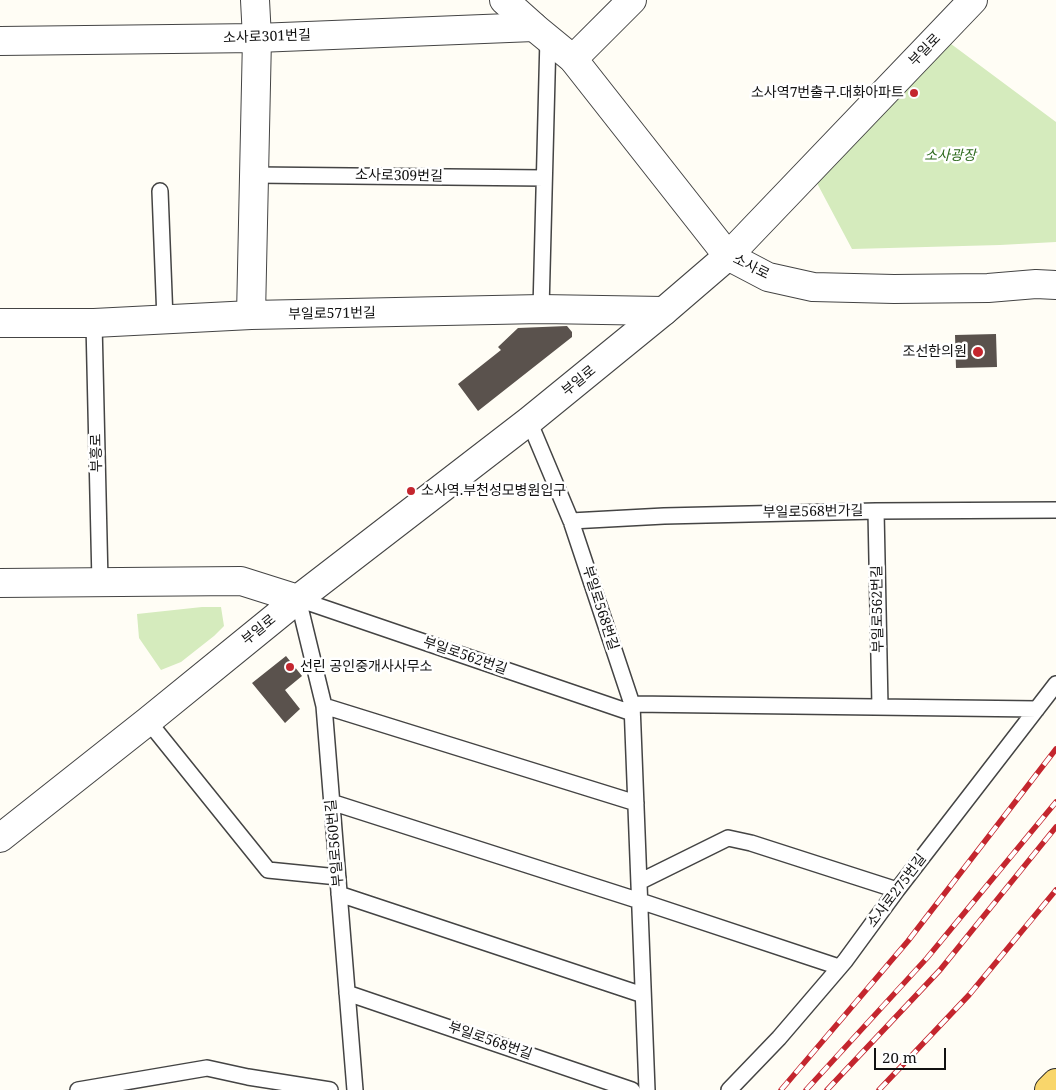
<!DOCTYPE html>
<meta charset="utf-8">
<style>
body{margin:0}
#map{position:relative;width:1056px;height:1090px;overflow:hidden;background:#fffdf5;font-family:"Noto Serif",serif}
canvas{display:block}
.scale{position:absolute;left:874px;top:1048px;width:72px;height:22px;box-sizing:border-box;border:2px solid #111;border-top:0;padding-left:6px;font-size:15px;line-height:18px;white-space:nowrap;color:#111;-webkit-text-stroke:4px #fff;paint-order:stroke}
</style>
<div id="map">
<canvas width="1056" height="1090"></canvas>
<div class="scale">20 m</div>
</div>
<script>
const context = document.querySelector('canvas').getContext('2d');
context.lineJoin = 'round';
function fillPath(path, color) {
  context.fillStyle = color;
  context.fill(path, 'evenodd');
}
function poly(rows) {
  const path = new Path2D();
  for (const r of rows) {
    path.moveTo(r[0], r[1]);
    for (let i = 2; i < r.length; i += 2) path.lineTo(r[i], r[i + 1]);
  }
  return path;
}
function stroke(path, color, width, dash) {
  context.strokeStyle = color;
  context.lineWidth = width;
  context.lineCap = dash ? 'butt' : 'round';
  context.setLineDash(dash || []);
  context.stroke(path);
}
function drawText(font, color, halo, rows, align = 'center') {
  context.font = font + ' "Noto Serif","Noto Sans KR",serif';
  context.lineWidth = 5;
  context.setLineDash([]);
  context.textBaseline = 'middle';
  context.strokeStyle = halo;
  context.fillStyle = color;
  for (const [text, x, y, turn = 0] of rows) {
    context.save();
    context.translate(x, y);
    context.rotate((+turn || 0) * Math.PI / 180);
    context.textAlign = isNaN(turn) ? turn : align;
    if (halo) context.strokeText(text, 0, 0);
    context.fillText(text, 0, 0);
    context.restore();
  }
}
fillPath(poly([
 [939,35,1056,122,1056,242,1000,245,852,249,810,170],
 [202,607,221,607,224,626,214,636,181,662,161,670,139,638,137,614]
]), '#d5ebbd');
fillPath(poly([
 [567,326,572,332,572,337,478,411,458,384,501,350,498,347,518,328],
 [996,334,997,367,956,368,955,335],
 [286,656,302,676,285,690,300,709,285,723,252,683]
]), '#5a524d');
const service = poly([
 [254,175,544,178],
 [160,191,165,320],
 [541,309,548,38],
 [94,323,100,582],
 [529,421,571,521,632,704,647,1090],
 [876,511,880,707],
 [571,521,664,516,876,511,1056,510],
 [298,599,324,706,355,1090],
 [298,599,632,713],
 [632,704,1037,709],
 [324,706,636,803],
 [148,721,268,870,338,877],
 [331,802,640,901,839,967],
 [639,882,728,838,751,843,897,890],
 [339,894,643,995],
 [347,993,632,1090],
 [78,1090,207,1068,248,1077,330,1090],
 [729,1090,779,1038,845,961,897,890,1056,684]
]);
const minor = poly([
 [0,41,257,38,534,27],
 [573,59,632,0],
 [251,315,257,38,255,0],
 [0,323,94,323,251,315,541,309,664,311]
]);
const tertiary = poly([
 [504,0,534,27,573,59,728,256,768,277,813,287,894,289,988,288,1036,284,1056,285],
 [0,583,241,581,298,599],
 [0,838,148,721,298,599,529,421,664,311,728,256,973,0]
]);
const primary = poly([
 [1049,1090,1056,1083]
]);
stroke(service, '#444', 18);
stroke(minor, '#444', 30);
stroke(tertiary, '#444', 30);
stroke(primary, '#222', 30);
stroke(service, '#fff', 15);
stroke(minor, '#fff', 28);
stroke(tertiary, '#fff', 28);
stroke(primary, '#f9d66b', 28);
const rail = poly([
 [781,1090,908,941,1056,749],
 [806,1090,927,958,1056,802],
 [827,1090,940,970,1056,827],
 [879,1090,969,995,1056,890]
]);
stroke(rail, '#c4262e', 5.5);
stroke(rail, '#fff', 4, [11]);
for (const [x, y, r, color] of [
 [914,93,5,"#c4262e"],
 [978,352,6,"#c4262e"],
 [411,491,5,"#c4262e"],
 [290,667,5,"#c4262e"]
]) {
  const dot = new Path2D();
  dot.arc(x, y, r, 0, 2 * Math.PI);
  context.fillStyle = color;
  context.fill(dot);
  stroke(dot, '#fff', 2);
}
drawText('14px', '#111', '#fff', [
 ["소사로301번길",267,37,-2],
 ["부일로",925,50,-46],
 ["소사로309번길",399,176,1],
 ["소사로",751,267,26],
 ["부일로571번길",332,314,-1],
 ["부일로",579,381,-39],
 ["부흥로",97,453,-91],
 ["부일로568번가길",813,512,-1],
 ["부일로568번길",600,608,72],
 ["부일로562번길",878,609,-91],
 ["부일로",259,630,-39],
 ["부일로562번길",465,656,19],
 ["부일로560번길",335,843,-95],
 ["소사로275번길",897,891,-53],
 ["부일로568번길",490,1041,19]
]);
drawText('14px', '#111', '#fff', [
 ["소사역7번출구.대화아파트",904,93],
 ["조선한의원",967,352],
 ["소사역.부천성모병원입구",421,491,"left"],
 ["선린 공인중개사사무소",300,667,"left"]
], 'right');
drawText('italic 14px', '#2f6b1f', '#fff', [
 ["소사광장",950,156]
]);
</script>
